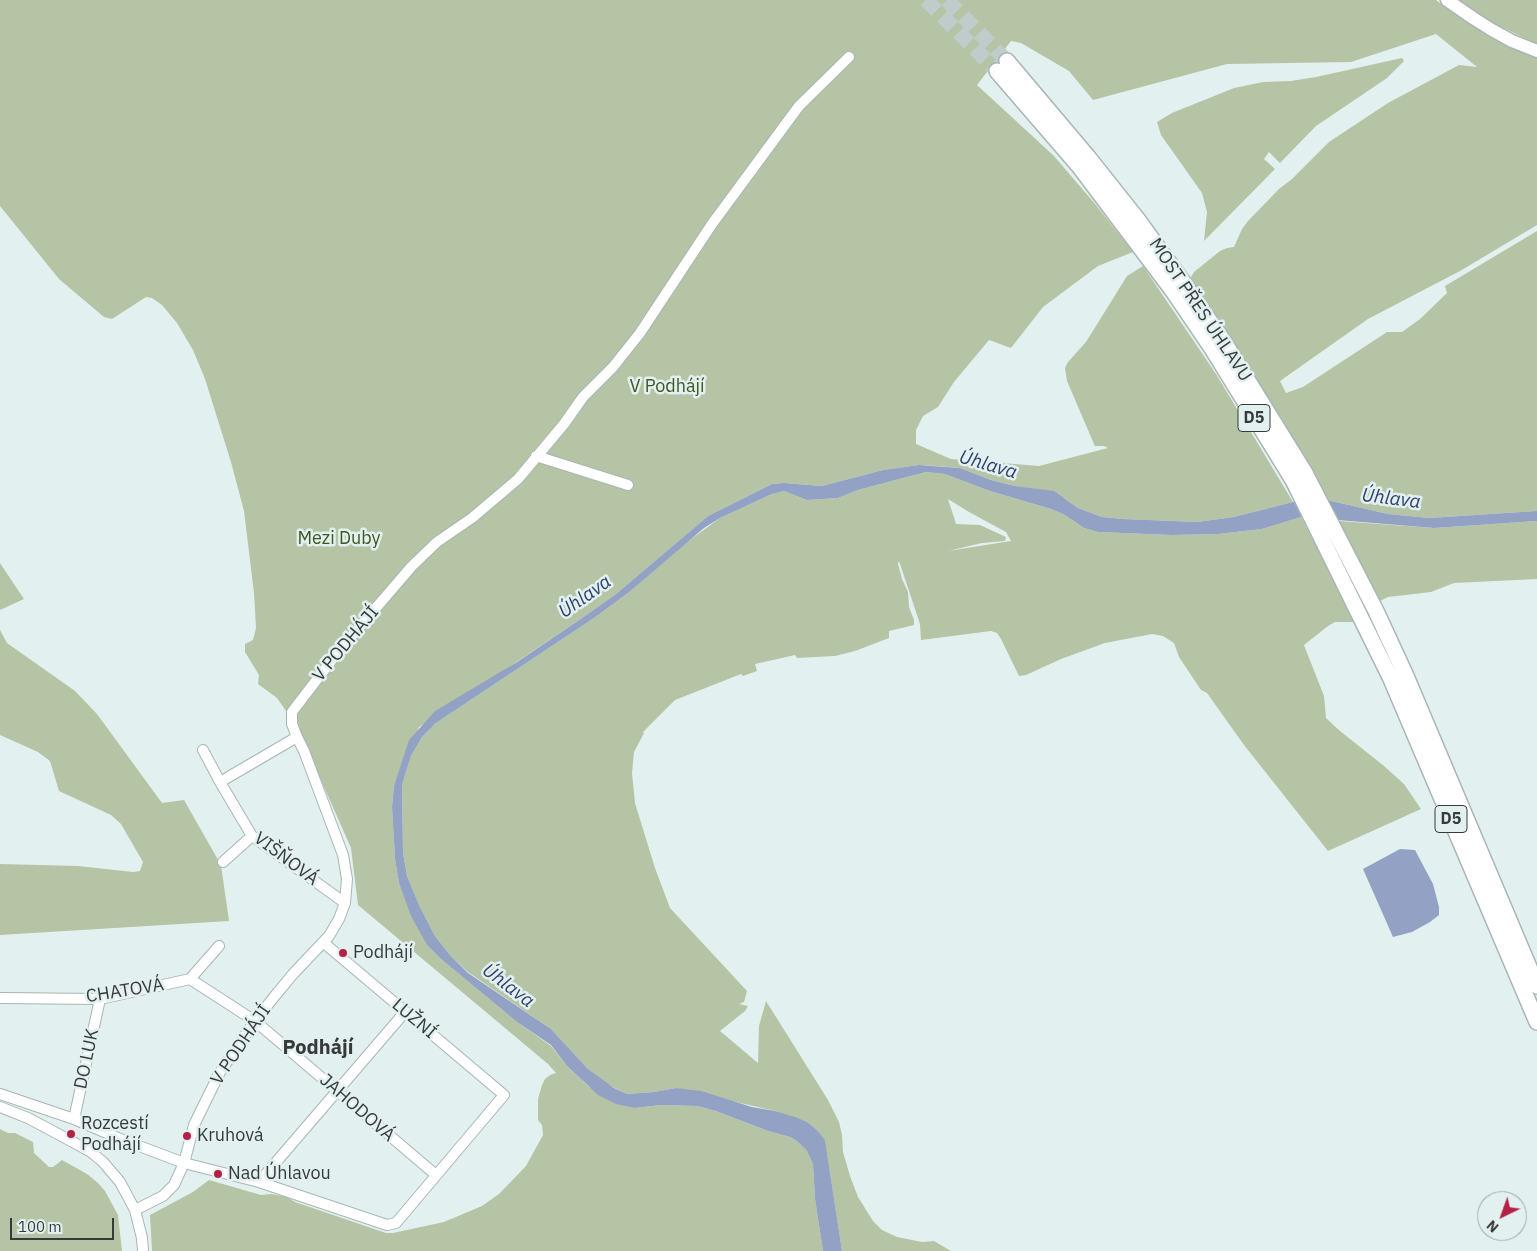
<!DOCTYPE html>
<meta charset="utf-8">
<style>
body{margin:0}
#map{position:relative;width:1537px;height:1251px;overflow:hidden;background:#e3f0f0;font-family:"IBM Plex Sans",sans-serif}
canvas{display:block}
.north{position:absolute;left:1477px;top:1191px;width:50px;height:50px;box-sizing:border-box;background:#e3f0f0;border:1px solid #9ea7a7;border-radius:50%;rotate:222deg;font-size:14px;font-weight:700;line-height:20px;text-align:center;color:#363a3a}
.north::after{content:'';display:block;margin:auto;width:18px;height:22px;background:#b32149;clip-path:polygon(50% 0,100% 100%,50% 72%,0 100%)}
.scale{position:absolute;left:10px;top:1218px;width:104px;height:22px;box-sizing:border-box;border:2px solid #363a3a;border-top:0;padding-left:6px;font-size:15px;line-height:18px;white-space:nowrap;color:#363a3a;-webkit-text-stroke:4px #e3f0f0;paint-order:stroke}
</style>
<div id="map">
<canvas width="1537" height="1251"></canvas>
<div class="north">N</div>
<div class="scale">100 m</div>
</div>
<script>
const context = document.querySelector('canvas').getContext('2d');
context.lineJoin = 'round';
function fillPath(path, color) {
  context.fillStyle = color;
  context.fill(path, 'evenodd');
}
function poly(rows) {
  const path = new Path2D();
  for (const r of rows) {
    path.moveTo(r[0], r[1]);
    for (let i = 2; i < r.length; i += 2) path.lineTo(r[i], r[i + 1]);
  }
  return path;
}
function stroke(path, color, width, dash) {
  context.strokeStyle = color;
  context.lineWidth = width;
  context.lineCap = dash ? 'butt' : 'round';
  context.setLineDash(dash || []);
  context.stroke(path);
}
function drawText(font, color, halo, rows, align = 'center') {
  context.font = font + ' "IBM Plex Sans",sans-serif';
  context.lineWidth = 5;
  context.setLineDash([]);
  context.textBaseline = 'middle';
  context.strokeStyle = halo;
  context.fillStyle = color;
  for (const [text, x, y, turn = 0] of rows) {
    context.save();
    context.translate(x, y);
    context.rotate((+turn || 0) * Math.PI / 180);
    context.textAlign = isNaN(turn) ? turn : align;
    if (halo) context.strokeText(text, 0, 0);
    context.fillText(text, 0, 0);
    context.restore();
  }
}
fillPath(poly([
 [0,0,1436,0,1453,13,1489,36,1510,47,1537,58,1537,225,1460,271,1368,319,1280,381,1286,393,1303,387,1387,332,1402,332,1420,319,1447,293,1445,286,1537,231,1537,511,1429,518,1388,514,1327,500,1256,377,1190,279,1194,272,1220,251,1227,248,1234,247,1242,229,1248,221,1279,189,1292,179,1329,142,1388,103,1459,65,1477,67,1436,34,1351,62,1227,64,1093,100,1069,71,1021,43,1011,41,977,85,1054,156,1096,205,1133,252,1098,266,1043,307,1011,348,989,340,954,382,938,407,923,416,916,430,916,444,951,459,1039,466,1108,448,1104,446,1095,446,1094,444,1067,381,1065,368,1068,362,1086,342,1127,276,1143,266,1216,374,1293,502,1234,517,1197,522,1123,519,1102,517,1078,508,1064,498,1042,490,1015,486,991,480,960,468,937,466,919,465,883,470,822,486,784,483,772,484,708,516,616,594,585,616,419,727,394,786,392,807,395,859,399,883,427,945,441,959,517,1022,551,1046,567,1066,589,1087,635,1108,661,1105,697,1106,716,1111,768,1131,790,1137,797,1141,807,1151,813,1164,815,1199,823,1251,152,1251,150,1215,193,1192,209,1180,261,1195,271,1194,287,1197,295,1202,386,1233,393,1233,444,1222,482,1206,499,1194,526,1166,543,1135,542,1125,538,1120,538,1099,542,1085,545,1079,550,1075,556,1073,548,1064,358,905,351,848,298,728,277,698,258,684,259,675,245,652,245,644,253,640,256,628,254,593,244,511,231,462,205,379,193,350,177,323,162,305,152,298,146,297,112,319,104,317,59,279,0,206],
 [1458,0,1537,0,1537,44,1495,24],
 [1402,58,1404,61,1387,78,1316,126,1280,163,1269,152,1264,159,1275,169,1204,241,1207,212,1202,193,1161,135,1157,122,1172,113,1234,88,1263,82,1291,81,1316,77],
 [926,472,945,474,990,491,1051,509,1065,515,1084,528,1098,532,1172,535,1218,534,1262,529,1301,517,1355,622,1335,622,1328,626,1304,645,1324,696,1326,718,1340,731,1384,766,1404,784,1421,809,1328,851,1244,745,1207,693,1201,690,1179,657,1174,643,1163,636,1152,634,1131,638,1105,643,1061,659,1026,675,1019,676,1001,639,997,633,991,631,921,640,920,624,899,561,898,564,902,579,908,592,909,607,914,620,914,625,889,631,889,638,855,651,835,656,797,658,795,655,755,664,757,671,743,676,741,674,675,700,643,732,644,733,634,752,632,773,635,803,655,868,670,908,747,991,744,1002,739,1004,748,1006,745,1011,720,1031,758,1063,759,1026,766,1001,828,1100,839,1122,842,1135,843,1152,850,1176,858,1197,873,1221,882,1230,897,1237,922,1242,934,1241,951,1251,842,1251,825,1141,816,1129,807,1122,775,1111,676,1088,654,1092,627,1094,605,1083,588,1069,551,1029,468,972,450,955,435,936,419,905,407,876,403,853,402,785,411,756,422,737,436,723,594,618,628,593,679,548,720,518,772,494,784,491,807,500,838,498,858,490],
 [948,499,969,512,1006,532,1011,541,948,551,982,543,1005,541,1006,537,980,525,956,524],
 [1339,521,1434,528,1537,521,1537,579,1454,583,1431,592,1388,597,1380,601],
 [0,563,24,599,0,610],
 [0,630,7,643,75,691,97,714,162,803,184,800,221,865,229,921,0,935,0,864,78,866,133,872,140,871,143,862,121,824,111,815,59,791,50,761,38,752,0,735],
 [0,1129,8,1133,15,1133,33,1142,34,1153,49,1167,53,1167,62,1160,87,1174,98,1183,105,1191,118,1215,122,1251,0,1251]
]), '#b5c4a5');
fillPath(poly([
 [919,465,960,468,991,480,1015,486,1054,491,1078,508,1102,517,1123,519,1197,522,1234,517,1293,502,1327,500,1388,514,1429,518,1537,511,1537,521,1434,528,1301,517,1262,529,1218,534,1172,535,1098,532,1084,528,1065,515,1051,509,990,491,945,474,926,472,858,490,838,498,807,500,784,491,772,494,720,518,704,528,628,593,594,618,436,723,422,737,411,756,402,785,403,853,407,876,419,905,435,936,450,955,468,973,551,1029,588,1069,614,1088,627,1094,654,1092,676,1088,701,1091,752,1107,775,1111,795,1117,807,1122,816,1129,825,1140,842,1251,823,1251,815,1199,813,1164,807,1151,797,1141,790,1137,768,1131,716,1111,697,1106,661,1105,635,1108,616,1104,598,1095,567,1066,551,1045,517,1022,441,959,427,945,411,916,399,883,395,859,392,807,394,786,409,740,435,711,517,662,585,616,616,594,708,516,772,484,784,483,822,486,883,470],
 [1400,849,1415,850,1433,884,1439,907,1439,915,1430,922,1412,932,1393,937,1363,869]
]), '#93a1c4');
stroke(poly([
 [926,0,997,71],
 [947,0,1007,61]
]), '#c0cccc', 15, [15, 8]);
const minor = poly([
 [536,456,628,485],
 [203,750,220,782,252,836,345,903],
 [220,782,297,737],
 [223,862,252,836],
 [219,946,190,979,255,1021,436,1175],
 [0,998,100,999,190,979],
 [0,1094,74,1119,118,1138,184,1163,259,1182,387,1225,396,1223,504,1095,324,943],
 [0,1107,28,1118,73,1142,91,1152,103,1162,120,1182,135,1210,142,1238,143,1251],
 [74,1119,100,999],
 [259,1182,405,1012],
 [135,1210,163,1196,174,1185,184,1163,194,1125,220,1072,255,1021,274,997,293,974,329,936,339,919,345,903,347,879,343,855,304,751,297,737,292,724,292,712,338,652,412,566,437,542,472,518,518,479,564,424,583,397,613,367,640,333,712,224,799,106,849,57]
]);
const major = poly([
 [1447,0,1473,18,1492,30,1512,41,1537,51]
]);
const highway = poly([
 [1007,61,1088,157,1138,220,1183,282,1224,342,1305,473,1376,611,1406,676,1537,986],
 [997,71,1079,166,1173,291,1213,350,1293,480,1391,679,1537,1022]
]);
stroke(minor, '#a9b5b5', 12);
stroke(major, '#a9b5b5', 15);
stroke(highway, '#a9b5b5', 18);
stroke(minor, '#fff', 10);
stroke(major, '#fff', 12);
stroke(highway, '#fff', 15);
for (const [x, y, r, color] of [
 [343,953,5,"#b32149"],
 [71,1134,5,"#b32149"],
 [187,1136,5,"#b32149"],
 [218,1174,5,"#b32149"]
]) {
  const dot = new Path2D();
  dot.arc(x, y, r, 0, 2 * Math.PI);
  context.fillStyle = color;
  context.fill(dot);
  stroke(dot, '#e3f0f0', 2);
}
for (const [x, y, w] of [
 [1254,418,32],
 [1451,819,32]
]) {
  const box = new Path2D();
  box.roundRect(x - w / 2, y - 13.5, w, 27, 4);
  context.fillStyle = '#e3f0f0';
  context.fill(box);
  stroke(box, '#363a3a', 1);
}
drawText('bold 16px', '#363a3a', null, [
 ["D5",1254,418],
 ["D5",1451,819]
]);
drawText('18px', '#363a3a', '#e3f0f0', [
 ["MOST PŘES ÚHLAVU",1200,310,56],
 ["V PODHÁJÍ",346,644,-50],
 ["VIŠŇOVÁ",286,859,37],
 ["CHATOVÁ",125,991,-9],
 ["LUŽNÍ",414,1019,40],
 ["V PODHÁJÍ",241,1045,-56],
 ["DO LUK",87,1059,-78],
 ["JAHODOVÁ",357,1108,41]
]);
drawText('18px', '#3f561f', '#e3f0f0', [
 ["V Podhájí",667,387],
 ["Mezi Duby",339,539]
]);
drawText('18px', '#363a3a', '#e3f0f0', [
 ["Podhájí",353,953],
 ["Rozcestí",81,1124],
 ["Podhájí",81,1145],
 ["Kruhová",197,1136],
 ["Nad Úhlavou",228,1174]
], 'left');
drawText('italic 19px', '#2f4070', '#e3f0f0', [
 ["Úhlava",988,465,16],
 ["Úhlava",1391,499,7],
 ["Úhlava",585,597,-35],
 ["Úhlava",508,986,37]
]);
drawText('bold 20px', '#363a3a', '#e3f0f0', [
 ["Podhájí",318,1048]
]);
</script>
